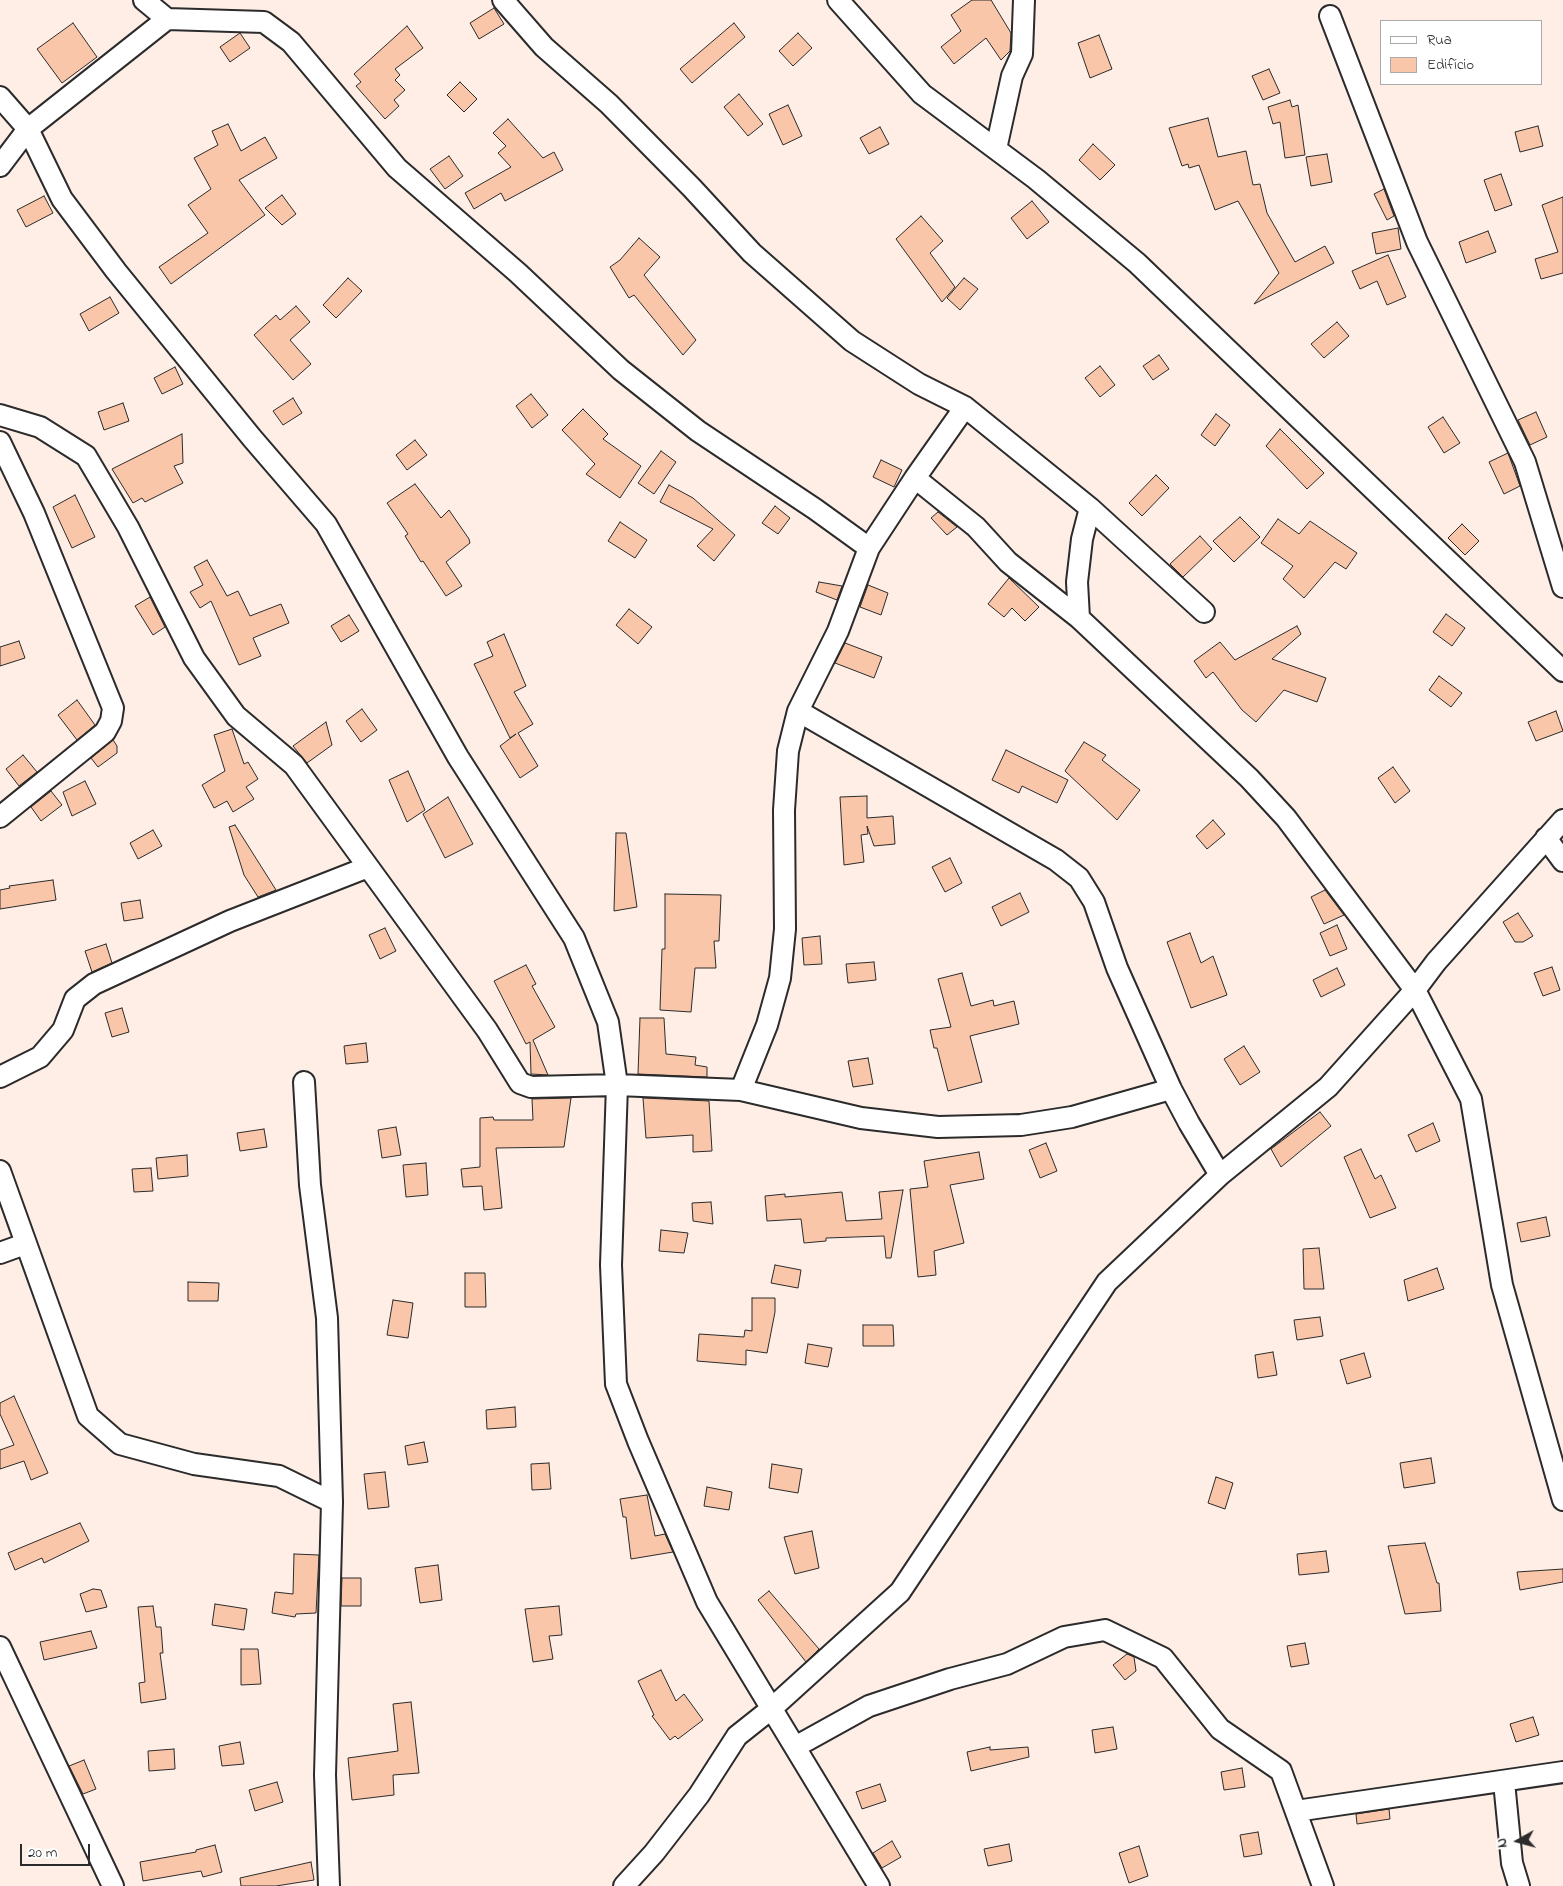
<!DOCTYPE html>
<meta charset="utf-8">
<style>
body{margin:0}
#map{position:relative;width:1563px;height:1886px;overflow:hidden;background:#feeee6;font-family:"Indie Flower",sans-serif}
canvas{display:block}
.legend{position:absolute;left:1380px;top:20px;width:162px;height:65px;box-sizing:border-box;background:#fff;border:1px solid #aaa;margin:0;padding:6px 9px;list-style:none;font-size:15px;color:#2b2b2b}
.legend li{display:flex;align-items:center;gap:10px;height:25px}
.legend b{width:25px;border:1px solid #aaa}
.north{position:absolute;left:1493px;top:1816px;width:50px;height:50px;-webkit-text-stroke:4px #fff;paint-order:stroke;rotate:263deg;font-size:14px;font-weight:700;line-height:20px;text-align:center;color:#2b2b2b}
.north::after{content:'';display:block;margin:auto;width:18px;height:22px;background:#2b2b2b;clip-path:polygon(50% 0,100% 100%,50% 72%,0 100%)}
.scale{position:absolute;left:20px;top:1844px;width:70px;height:22px;box-sizing:border-box;border:2px solid #2b2b2b;border-top:0;padding-left:6px;font-size:15px;line-height:18px;white-space:nowrap;color:#2b2b2b;-webkit-text-stroke:4px #fff;paint-order:stroke}
</style>
<div id="map">
<canvas width="1563" height="1886"></canvas>
<ul class="legend">
<li><b style="height:6px;background:#fff"></b>Rua</li>
<li><b style="height:14px;background:#fac6aa"></b>Edifício</li>
</ul>
<div class="north">N</div>
<div class="scale">20 m</div>
</div>
<script>
const context = document.querySelector('canvas').getContext('2d');
context.lineJoin = 'round';
function fillPath(path, color) {
  context.fillStyle = color;
  context.fill(path, 'evenodd');
}
function poly(rows) {
  const path = new Path2D();
  for (const r of rows) {
    path.moveTo(r[0], r[1]);
    for (let i = 2; i < r.length; i += 2) path.lineTo(r[i], r[i + 1]);
  }
  return path;
}
function stroke(path, color, width, dash) {
  context.strokeStyle = color;
  context.lineWidth = width;
  context.lineCap = dash ? 'butt' : 'round';
  context.setLineDash(dash || []);
  context.stroke(path);
}
const building = poly([
 [972,0,991,0,1011,33,1010,51,1001,60,986,38,954,64,941,47,961,31,951,15,972,0],
 [494,8,504,24,479,39,470,23,494,8],
 [73,23,97,57,62,83,37,49,73,23],
 [734,23,745,37,692,83,680,69,734,23],
 [407,26,423,48,395,69,400,75,395,80,405,90,394,100,399,106,385,119,356,86,361,82,354,74,407,26],
 [240,33,250,48,230,62,220,47,240,33],
 [798,33,812,48,793,66,779,51,798,33],
 [1099,35,1112,69,1090,78,1078,43,1099,35],
 [1269,69,1280,93,1263,100,1252,76,1269,69],
 [460,82,477,99,464,112,447,95,460,82],
 [739,94,763,124,748,136,724,107,739,94],
 [1290,100,1292,107,1298,105,1305,155,1285,158,1280,122,1273,124,1268,107,1290,100],
 [788,105,802,136,783,145,769,114,788,105],
 [1208,118,1218,157,1246,151,1253,185,1260,184,1267,213,1295,262,1325,246,1334,263,1254,304,1279,273,1238,201,1215,210,1199,165,1189,168,1188,164,1182,166,1169,128,1208,118],
 [508,119,543,158,554,152,563,170,505,201,501,193,474,209,465,193,511,167,498,153,506,146,493,133,508,119],
 [228,124,241,151,265,137,277,158,239,180,265,215,171,284,159,267,208,233,188,205,211,189,194,158,218,145,212,131,228,124],
 [1538,126,1543,146,1520,152,1515,132,1538,126],
 [880,127,889,144,869,154,860,138,880,127],
 [1093,144,1115,165,1100,180,1079,160,1093,144],
 [1327,154,1332,182,1311,186,1306,157,1327,154],
 [449,156,463,176,445,189,430,169,449,156],
 [1501,174,1512,205,1495,211,1484,180,1501,174],
 [1384,189,1394,216,1387,220,1374,194,1384,189],
 [282,195,296,214,282,225,265,208,282,195],
 [44,196,53,213,26,227,17,210,44,196],
 [1563,197,1563,273,1541,279,1535,259,1558,252,1542,205,1563,197],
 [1032,201,1049,222,1027,239,1011,218,1032,201],
 [921,216,943,241,930,253,955,287,942,302,896,239,921,216],
 [1398,228,1401,249,1376,254,1372,233,1398,228],
 [1488,231,1496,252,1466,263,1459,242,1488,231],
 [639,238,660,257,644,275,696,340,683,355,634,295,629,298,610,267,620,260,639,238],
 [1388,255,1406,297,1387,305,1377,281,1360,289,1352,271,1388,255],
 [348,278,362,291,336,318,323,305,348,278],
 [964,278,978,289,960,310,947,298,964,278],
 [110,297,119,313,89,331,80,314,110,297],
 [296,306,310,322,290,340,311,364,293,380,254,335,276,315,280,320,296,306],
 [1337,322,1349,336,1324,358,1311,344,1337,322],
 [1159,355,1169,369,1153,380,1143,366,1159,355],
 [1100,366,1115,385,1100,397,1085,378,1100,366],
 [175,367,183,384,162,394,154,378,175,367],
 [531,394,548,415,532,428,516,406,531,394],
 [293,398,302,413,283,425,273,411,293,398],
 [123,403,129,421,104,430,98,412,123,403],
 [583,409,608,434,603,439,641,466,620,498,586,474,595,464,562,430,583,409],
 [1536,412,1547,437,1530,445,1518,420,1536,412],
 [1216,414,1230,425,1215,446,1201,435,1216,414],
 [1443,417,1460,443,1444,453,1428,427,1443,417],
 [1280,429,1324,473,1307,489,1266,446,1280,429],
 [182,434,183,463,174,466,183,483,145,502,142,498,133,503,112,469,182,434],
 [415,440,427,455,407,470,396,455,415,440],
 [661,451,676,462,654,494,638,483,661,451],
 [1508,453,1520,486,1504,494,1489,462,1508,453],
 [881,460,902,470,894,487,873,477,881,460],
 [1156,475,1169,488,1142,516,1129,503,1156,475],
 [415,484,441,518,449,510,469,539,470,543,446,562,462,586,446,596,423,561,421,562,405,536,408,534,387,503,415,484],
 [669,485,693,498,735,535,714,561,697,546,713,529,660,502,669,485],
 [75,495,95,537,72,548,53,507,75,495],
 [775,506,790,518,778,534,762,523,775,506],
 [938,512,957,527,947,535,931,518,938,512],
 [1240,517,1260,537,1234,562,1213,541,1240,517],
 [1278,519,1299,534,1310,521,1357,553,1346,569,1335,562,1304,598,1283,579,1293,566,1261,543,1278,519],
 [620,522,647,540,635,558,608,541,620,522],
 [1462,524,1479,541,1465,555,1448,538,1462,524],
 [1200,536,1212,549,1183,577,1170,564,1200,536],
 [207,560,227,596,238,591,250,616,281,604,289,623,253,638,261,656,239,665,211,601,200,608,190,592,203,585,194,567,207,560],
 [1009,578,1039,607,1025,621,1012,608,1004,617,988,604,1009,578],
 [819,582,842,586,837,600,816,592,819,582],
 [868,585,888,593,881,615,860,607,868,585],
 [150,597,165,627,153,635,135,606,150,597],
 [629,609,652,627,638,644,616,625,629,609],
 [1446,614,1465,628,1452,646,1433,632,1446,614],
 [349,615,359,631,341,642,331,626,349,615],
 [1297,626,1301,634,1272,659,1326,678,1317,702,1284,690,1256,722,1242,710,1213,672,1206,678,1194,661,1220,642,1235,660,1297,626],
 [504,634,526,686,514,692,533,724,518,733,538,766,520,778,500,746,516,734,510,738,474,664,493,656,487,642,504,634],
 [19,641,25,658,0,666,0,647,19,641],
 [845,643,882,657,874,678,835,663,845,643],
 [1439,676,1462,693,1451,707,1429,690,1439,676],
 [77,700,95,725,77,740,58,715,77,700],
 [362,709,377,730,361,742,346,721,362,709],
 [1556,711,1563,731,1536,741,1528,722,1556,711],
 [326,722,332,745,307,763,293,746,326,722],
 [232,729,244,764,248,762,258,779,246,787,254,799,233,812,227,801,214,808,202,785,225,771,214,735,232,729],
 [113,740,117,746,117,753,98,767,91,758,113,740],
 [1084,742,1106,755,1102,760,1140,790,1117,820,1065,771,1084,742],
 [1006,750,1068,780,1057,803,1022,786,1019,793,992,780,1006,750],
 [23,755,37,772,19,786,6,769,23,755],
 [1393,767,1410,791,1395,803,1378,778,1393,767],
 [408,771,425,810,407,822,389,780,408,771],
 [85,781,96,804,72,816,63,792,85,781],
 [51,791,62,805,41,821,31,807,51,791],
 [867,796,867,818,893,816,895,844,874,846,867,826,868,834,861,835,864,862,844,865,840,797,867,796],
 [448,797,473,844,445,858,423,814,448,797],
 [1213,820,1225,834,1207,849,1196,836,1213,820],
 [235,825,276,890,258,897,244,875,229,827,235,825],
 [153,830,162,846,138,859,130,843,153,830],
 [616,833,626,833,637,907,614,911,616,833],
 [950,858,962,883,945,892,932,867,950,858],
 [53,880,56,900,0,909,0,890,10,888,9,886,53,880],
 [1325,890,1344,915,1324,924,1311,897,1325,890],
 [1020,893,1029,912,1001,926,992,907,1020,893],
 [665,894,721,895,719,941,714,941,716,968,695,968,691,1012,660,1010,662,949,665,949,665,894],
 [140,900,143,918,124,921,121,903,140,900],
 [1518,913,1533,936,1523,942,1515,942,1503,922,1518,913],
 [1337,925,1347,949,1330,956,1320,933,1337,925],
 [385,928,396,951,380,959,369,935,385,928],
 [1190,933,1201,963,1213,956,1227,995,1191,1008,1167,942,1190,933],
 [820,936,822,964,804,965,802,938,820,936],
 [106,944,112,963,92,972,85,951,106,944],
 [874,962,876,980,848,983,846,964,874,962],
 [526,965,536,984,532,986,555,1027,533,1040,548,1075,531,1074,530,1042,526,1044,494,981,526,965],
 [1552,967,1560,990,1543,996,1534,973,1552,967],
 [1337,968,1345,985,1321,997,1313,980,1337,968],
 [962,973,971,1006,993,1000,994,1006,1014,1001,1019,1024,970,1036,982,1082,948,1091,937,1048,934,1048,930,1030,951,1027,938,979,962,973],
 [122,1008,129,1032,112,1037,105,1013,122,1008],
 [640,1018,664,1018,666,1054,696,1057,695,1065,707,1067,707,1077,638,1074,640,1018],
 [366,1043,368,1062,346,1064,344,1046,366,1043],
 [1244,1046,1260,1072,1240,1085,1224,1059,1244,1046],
 [868,1058,873,1084,853,1087,848,1061,868,1058],
 [571,1098,564,1147,496,1148,502,1208,484,1210,482,1186,463,1187,461,1169,480,1167,480,1118,493,1117,494,1120,533,1120,532,1099,571,1098],
 [643,1098,709,1101,712,1151,693,1152,693,1135,646,1138,643,1098],
 [1320,1112,1331,1126,1281,1167,1271,1149,1320,1112],
 [1433,1123,1440,1141,1416,1152,1408,1135,1433,1123],
 [396,1127,401,1155,382,1158,378,1130,396,1127],
 [264,1129,267,1147,240,1151,237,1133,264,1129],
 [1046,1143,1057,1171,1040,1178,1029,1150,1046,1143],
 [1361,1149,1375,1179,1381,1175,1396,1208,1370,1218,1344,1157,1361,1149],
 [979,1152,984,1179,950,1185,964,1243,934,1251,936,1275,918,1277,910,1189,928,1187,924,1161,979,1152],
 [187,1155,188,1176,158,1179,156,1158,187,1155],
 [426,1163,428,1195,406,1197,403,1165,426,1163],
 [151,1168,153,1191,134,1192,132,1169,151,1168],
 [903,1190,891,1258,886,1258,884,1236,826,1238,826,1241,804,1243,801,1219,767,1221,765,1196,785,1194,785,1197,842,1192,846,1221,882,1219,879,1192,903,1190],
 [711,1202,713,1224,693,1221,692,1203,711,1202],
 [1546,1217,1550,1236,1521,1242,1517,1223,1546,1217],
 [661,1230,688,1233,684,1253,659,1251,661,1230],
 [1319,1248,1324,1289,1304,1289,1303,1249,1319,1248],
 [775,1265,801,1270,798,1288,771,1283,775,1265],
 [1437,1268,1444,1289,1408,1301,1404,1280,1437,1268],
 [465,1273,485,1273,486,1307,465,1307,465,1273],
 [188,1282,219,1283,218,1301,188,1301,188,1282],
 [752,1298,775,1298,775,1312,767,1353,746,1350,746,1365,697,1361,699,1334,744,1337,745,1330,752,1331,752,1298],
 [393,1300,413,1303,408,1338,387,1335,393,1300],
 [1320,1317,1323,1336,1297,1340,1294,1320,1320,1317],
 [863,1325,893,1325,894,1346,863,1346,863,1325],
 [808,1344,832,1348,828,1367,805,1363,808,1344],
 [1273,1352,1277,1375,1258,1378,1255,1355,1273,1352],
 [1364,1353,1371,1377,1347,1384,1340,1360,1364,1353],
 [14,1396,48,1473,31,1480,24,1461,0,1469,0,1450,14,1445,0,1414,0,1403,14,1396],
 [515,1407,516,1427,487,1429,486,1410,515,1407],
 [424,1442,428,1462,408,1465,405,1446,424,1442],
 [1431,1458,1435,1483,1404,1488,1400,1463,1431,1458],
 [549,1463,551,1489,532,1490,531,1464,549,1463],
 [772,1464,802,1469,798,1493,769,1488,772,1464],
 [385,1472,389,1507,368,1509,364,1474,385,1472],
 [1216,1477,1233,1483,1225,1509,1208,1503,1216,1477],
 [707,1487,732,1492,729,1510,704,1506,707,1487],
 [647,1495,655,1536,665,1534,673,1552,631,1559,626,1517,623,1517,620,1499,647,1495],
 [80,1523,89,1541,44,1563,42,1558,15,1570,8,1553,80,1523],
 [812,1531,819,1568,795,1574,784,1537,812,1531],
 [1425,1543,1437,1583,1439,1583,1441,1611,1405,1614,1388,1546,1425,1543],
 [1326,1551,1329,1572,1299,1575,1297,1554,1326,1551],
 [294,1554,319,1555,316,1613,296,1614,295,1617,272,1613,275,1592,293,1594,294,1554],
 [438,1565,442,1600,420,1603,415,1568,438,1565],
 [1563,1569,1563,1582,1520,1590,1517,1572,1563,1569],
 [342,1578,361,1578,361,1606,341,1606,342,1578],
 [93,1589,101,1590,107,1607,86,1612,80,1594,93,1589],
 [769,1591,819,1649,806,1662,758,1600,769,1591],
 [215,1604,247,1609,244,1630,212,1625,215,1604],
 [153,1606,156,1627,161,1627,163,1653,160,1653,166,1699,141,1703,139,1683,145,1682,138,1607,153,1606],
 [559,1606,562,1635,549,1636,553,1659,533,1662,525,1609,559,1606],
 [91,1631,97,1648,44,1660,40,1642,91,1631],
 [1305,1643,1309,1664,1291,1667,1287,1646,1305,1643],
 [241,1649,258,1649,261,1684,241,1685,241,1649],
 [1127,1654,1134,1657,1136,1671,1125,1680,1113,1665,1127,1654],
 [661,1670,676,1701,684,1694,703,1720,678,1739,675,1736,670,1740,652,1716,654,1715,638,1681,661,1670],
 [411,1702,419,1773,393,1775,394,1795,352,1800,348,1758,398,1751,393,1704,411,1702],
 [1533,1717,1539,1735,1516,1742,1510,1724,1533,1717],
 [1113,1727,1117,1749,1095,1753,1092,1730,1113,1727],
 [240,1742,244,1764,222,1766,219,1746,240,1742],
 [990,1747,990,1750,1028,1747,1029,1757,971,1771,967,1752,990,1747],
 [174,1749,175,1769,149,1771,148,1751,174,1749],
 [84,1760,96,1789,83,1794,69,1766,84,1760],
 [1242,1768,1245,1787,1224,1790,1221,1772,1242,1768],
 [277,1782,283,1802,255,1811,249,1790,277,1782],
 [880,1784,886,1801,862,1809,856,1792,880,1784],
 [1389,1809,1390,1819,1357,1824,1356,1814,1389,1809],
 [1258,1832,1262,1854,1244,1857,1240,1835,1258,1832],
 [892,1841,901,1857,882,1868,873,1853,892,1841],
 [1009,1844,1012,1861,988,1866,984,1849,1009,1844],
 [215,1845,222,1872,203,1877,201,1871,143,1881,140,1862,196,1852,196,1850,215,1845],
 [1139,1846,1148,1876,1129,1883,1119,1853,1139,1846],
 [311,1862,314,1880,276,1886,241,1886,240,1878,311,1862]
]);
fillPath(building, '#fac6aa');
stroke(building, '#2b2b2b', 1);
const street = poly([
 [144,0,167,19,264,22,291,42,397,168,518,273,621,370,698,431,815,509,869,548],
 [503,0,544,47,609,104,692,188,752,253,852,341,919,384,965,407,1090,508,1204,612],
 [838,0,922,94,1036,179,1137,263,1563,671],
 [1330,16,1417,242,1525,462,1563,587],
 [0,97,28,129,62,199,116,271,252,438,326,524,458,757,574,938,608,1022,617,1085,611,1265,616,1384,638,1441,707,1602,879,1886],
 [996,149,1012,76,1022,54,1024,0],
 [0,166,28,129,167,19],
 [965,407,915,478,976,527,1008,562,1079,618,1249,778,1286,818,1415,990,1471,1099,1502,1285,1563,1500],
 [0,415,40,427,86,456,128,527,194,658,236,716,294,765,487,1030,520,1083,531,1087,617,1085,741,1090,861,1118,938,1127,1021,1125,1072,1117,1171,1089],
 [0,442,34,513,113,708,111,721,105,732,0,817],
 [1079,618,1077,582,1082,539,1090,508],
 [798,711,1056,860,1079,878,1094,902,1117,968,1171,1089,1189,1123,1220,1175],
 [1546,838,1563,861],
 [0,1077,40,1057,63,1030,75,999,94,984,230,921,368,867],
 [304,1082,310,1185,327,1318,332,1502,325,1775,329,1886],
 [741,1090,767,1025,780,978,785,929,784,810,788,751,798,711,838,631,869,548,915,478],
 [0,1171,88,1416,120,1444,194,1464,279,1476,332,1502],
 [0,1253,25,1244],
 [0,1647,113,1886],
 [795,1747,869,1706,950,1679,1007,1664,1064,1637,1105,1630,1163,1658,1220,1729,1281,1771,1323,1886],
 [1504,1782,1512,1863,1519,1886],
 [1296,1811,1563,1772],
 [624,1886,654,1853,699,1795,737,1736,771,1709,900,1592,1107,1282,1220,1175,1328,1087,1415,990,1436,962,1563,820]
]);
stroke(street, '#2b2b2b', 24);
stroke(street, '#fff', 20);
</script>
